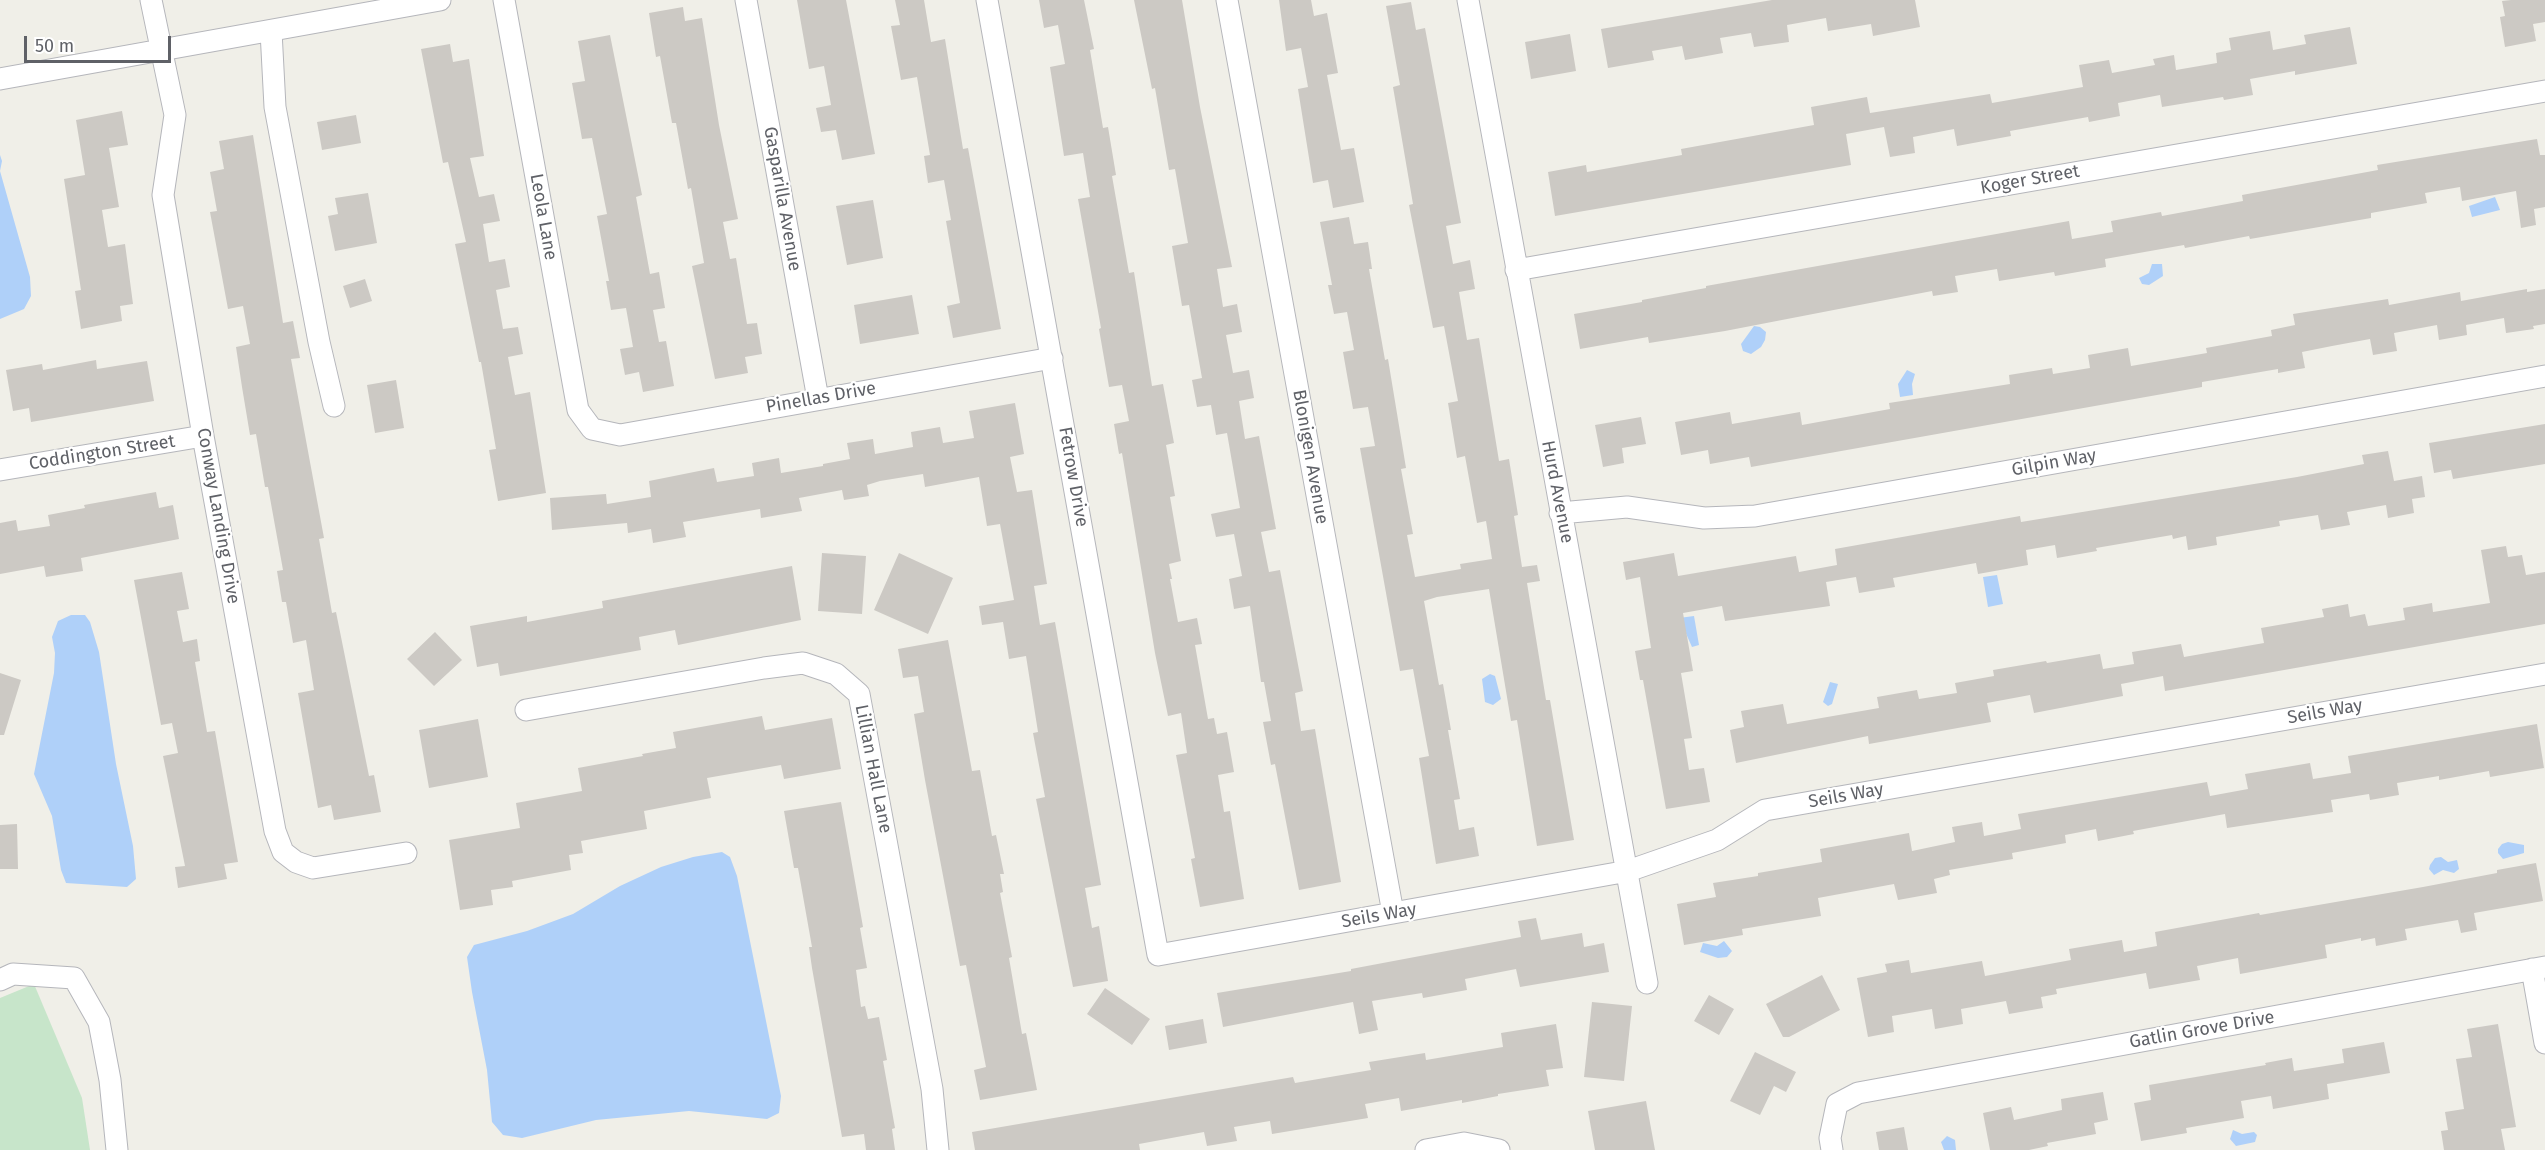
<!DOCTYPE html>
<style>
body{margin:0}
#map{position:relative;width:2545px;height:1150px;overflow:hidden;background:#f0efe8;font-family:"Fira Sans",sans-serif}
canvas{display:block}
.scale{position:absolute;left:24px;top:36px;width:147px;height:27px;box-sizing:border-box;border:3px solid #5f6167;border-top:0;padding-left:8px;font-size:18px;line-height:21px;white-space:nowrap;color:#5f6167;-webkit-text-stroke:4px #fff;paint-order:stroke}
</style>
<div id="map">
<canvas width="2545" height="1150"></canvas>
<div class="scale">50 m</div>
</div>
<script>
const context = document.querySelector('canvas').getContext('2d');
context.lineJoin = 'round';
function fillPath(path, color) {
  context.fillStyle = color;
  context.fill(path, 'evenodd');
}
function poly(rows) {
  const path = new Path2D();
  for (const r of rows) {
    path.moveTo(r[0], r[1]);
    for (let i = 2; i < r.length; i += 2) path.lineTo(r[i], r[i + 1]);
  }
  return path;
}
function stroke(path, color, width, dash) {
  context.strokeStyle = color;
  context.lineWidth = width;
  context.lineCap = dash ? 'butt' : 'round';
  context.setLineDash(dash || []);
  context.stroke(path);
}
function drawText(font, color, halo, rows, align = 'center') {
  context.font = font + ' "Fira Sans",sans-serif';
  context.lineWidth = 4.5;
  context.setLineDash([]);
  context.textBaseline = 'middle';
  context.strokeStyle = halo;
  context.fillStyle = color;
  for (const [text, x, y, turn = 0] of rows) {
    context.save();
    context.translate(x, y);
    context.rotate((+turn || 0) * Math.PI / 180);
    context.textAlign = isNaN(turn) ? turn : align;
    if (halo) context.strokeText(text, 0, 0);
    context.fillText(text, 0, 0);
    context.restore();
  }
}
fillPath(poly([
 [34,984,82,1098,90,1150,0,1150,0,998]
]), '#c7e5ca');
fillPath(poly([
 [0,155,2,161,0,171,30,277,31,296,24,309,0,319],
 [2495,197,2500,210,2472,217,2469,206],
 [2152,264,2162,264,2163,276,2149,285,2142,284,2139,278,2149,273],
 [1754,326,1760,327,1766,332,1765,340,1761,347,1751,354,1743,351,1741,344],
 [1907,370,1915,374,1912,384,1913,395,1900,397,1898,384],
 [1997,575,2003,604,1988,607,1983,577],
 [71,615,85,615,90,622,99,652,116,764,133,846,136,879,127,887,66,883,61,870,52,816,34,774,54,673,55,653,52,637,58,621],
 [1694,616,1699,645,1692,647,1679,618],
 [1490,674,1495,676,1501,699,1493,705,1485,702,1482,679],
 [1830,682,1838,684,1832,704,1828,706,1823,702],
 [2508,842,2524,845,2524,853,2503,859,2498,853,2498,849,2502,844],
 [722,852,730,857,737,876,781,1096,779,1113,767,1119,689,1111,596,1120,522,1138,503,1135,492,1122,487,1070,472,992,467,957,474,945,527,931,573,914,620,886,661,867,693,857],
 [2441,857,2448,862,2457,860,2459,869,2454,873,2443,870,2434,875,2429,869,2430,865,2435,858],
 [1724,941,1732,951,1727,957,1718,958,1700,952,1703,943,1717,946],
 [2233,1130,2242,1134,2254,1132,2257,1135,2255,1142,2236,1146,2230,1139],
 [1947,1136,1955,1140,1956,1150,1944,1150,1941,1142]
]), '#afd0f9');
fillPath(poly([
 [797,0,846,0,875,154,842,160,836,130,821,132,816,108,831,105,824,66,809,69],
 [895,0,924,0,931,42,945,39,963,149,968,148,1001,329,953,338,947,306,960,303,946,221,951,220,944,180,928,183,924,156,930,155,917,77,901,80,891,26,900,25],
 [1039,0,1084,0,1094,49,1090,50,1103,128,1108,127,1116,175,1112,176,1129,273,1134,272,1152,386,1163,384,1174,443,1166,445,1175,496,1170,497,1181,561,1169,564,1172,579,1170,579,1178,622,1197,618,1202,644,1195,645,1208,719,1214,718,1217,734,1227,732,1234,772,1218,775,1224,812,1230,811,1244,899,1200,907,1191,859,1195,858,1176,755,1187,753,1181,713,1168,716,1155,653,1122,453,1119,454,1114,424,1129,421,1122,385,1109,387,1099,329,1101,328,1078,199,1090,197,1083,153,1064,156,1050,67,1065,64,1058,25,1044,28],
 [1134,0,1182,0,1200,107,1232,267,1217,269,1223,307,1237,304,1242,332,1226,335,1233,373,1249,370,1254,398,1239,401,1245,439,1259,436,1276,529,1261,532,1269,572,1280,570,1303,691,1295,693,1301,731,1315,729,1341,882,1299,890,1275,764,1271,765,1263,722,1271,721,1264,682,1261,682,1250,606,1234,609,1229,579,1242,576,1234,534,1216,537,1211,514,1240,508,1227,433,1216,435,1211,405,1197,407,1192,380,1202,378,1189,305,1182,306,1172,246,1188,243,1175,169,1169,170,1155,88,1152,89],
 [1279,0,1311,0,1314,16,1327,13,1338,73,1327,75,1341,150,1354,148,1364,202,1333,208,1328,180,1313,183,1298,89,1308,87,1301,48,1286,51],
 [1772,0,1915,0,1920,27,1873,36,1871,24,1828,31,1826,18,1787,25,1789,42,1754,47,1751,33,1720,38,1723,53,1685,60,1682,46,1652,51,1654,60,1608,68,1601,29],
 [2511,0,2545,0,2545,22,2533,24,2536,41,2505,47,2500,17,2505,16,2502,1],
 [1411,2,1416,30,1425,28,1461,223,1446,226,1453,264,1470,260,1475,289,1459,292,1467,340,1479,338,1499,461,1509,459,1518,515,1514,516,1522,567,1537,565,1540,581,1527,583,1546,700,1550,700,1574,840,1537,846,1517,720,1511,721,1489,589,1437,597,1424,601,1439,685,1443,684,1451,730,1448,730,1460,799,1454,800,1459,830,1474,827,1479,856,1436,864,1419,758,1429,756,1413,669,1400,671,1360,448,1375,446,1368,407,1353,409,1343,352,1354,350,1347,312,1334,314,1328,285,1332,285,1320,222,1349,217,1354,244,1368,242,1372,269,1369,269,1385,360,1388,359,1406,468,1401,469,1413,534,1407,535,1415,577,1461,569,1460,564,1492,559,1486,521,1477,523,1465,456,1457,458,1448,403,1458,401,1444,326,1433,328,1409,205,1413,204,1393,87,1400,85,1386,6],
 [683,7,685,21,702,18,719,125,738,219,723,222,730,259,736,258,747,324,757,323,762,354,745,357,748,373,715,379,692,266,704,263,691,188,688,189,676,123,672,123,660,56,656,57,649,13],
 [2350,27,2357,64,2295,75,2295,71,2250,79,2253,95,2224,100,2223,97,2162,107,2160,95,2118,103,2120,116,2089,122,2088,117,2010,131,2011,136,1957,146,1954,129,1913,137,1915,153,1890,157,1884,127,1846,134,1851,165,1555,216,1548,172,1586,165,1587,172,1682,155,1681,149,1814,125,1811,107,1867,97,1870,113,1990,94,1992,103,2083,87,2079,65,2109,60,2112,73,2155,65,2153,59,2174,55,2176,70,2217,63,2216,53,2231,50,2229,38,2270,31,2273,50,2306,44,2304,35],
 [1570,34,1576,71,1531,79,1525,42],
 [610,35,642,195,636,197,650,274,659,272,665,308,653,310,659,342,666,341,674,386,643,392,639,372,625,375,620,349,633,347,626,308,611,310,606,281,609,281,597,216,607,214,592,138,582,139,572,83,585,81,578,41],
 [450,44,453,62,469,59,484,156,470,158,479,197,494,194,500,221,483,224,489,262,505,259,510,287,496,290,503,329,518,327,523,354,508,357,515,395,530,392,546,493,498,501,489,450,496,449,481,362,479,362,455,244,466,242,448,162,443,163,421,49],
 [122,111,128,145,109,148,119,207,102,210,108,247,125,244,133,304,120,306,122,321,81,329,75,291,81,290,64,179,85,175,76,120],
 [356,115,361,143,322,150,317,122],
 [253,135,283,323,293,321,300,358,291,359,324,538,319,539,332,613,336,612,369,776,374,775,381,812,334,820,331,805,318,808,298,693,314,690,306,640,293,643,286,602,282,602,277,571,283,570,268,487,265,487,256,434,250,435,242,387,236,347,250,344,243,306,228,309,210,212,217,211,210,172,224,169,219,141],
 [2537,139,2540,155,2545,155,2545,207,2534,209,2536,225,2521,228,2516,191,2462,201,2460,187,2425,193,2427,203,2371,213,2371,218,2250,239,2249,236,2185,248,2184,245,2105,259,2106,267,2055,276,2054,272,1999,281,1997,269,1955,276,1958,292,1933,296,1932,291,1725,331,1649,343,1648,337,1580,349,1574,314,1642,302,1642,300,1706,288,1706,286,2069,221,2072,239,2113,232,2111,221,2161,212,2162,216,2243,201,2242,195,2378,170,2377,165],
 [368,193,377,243,335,251,328,216,338,214,335,198],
 [873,200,883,258,847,265,836,206],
 [365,279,372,301,350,308,343,286],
 [2527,289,2527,292,2545,289,2545,324,2533,326,2534,329,2506,333,2504,318,2466,325,2467,335,2439,340,2437,325,2394,333,2397,351,2373,355,2370,339,2332,346,2302,352,2305,368,2278,373,2278,369,2202,382,2202,387,1751,467,1749,457,1710,464,1708,450,1681,455,1675,422,1730,412,1732,424,1800,412,1802,425,1890,409,1889,403,2010,384,2009,375,2052,368,2053,374,2090,368,2088,355,2128,348,2131,366,2207,353,2206,348,2272,336,2271,330,2295,325,2293,314,2388,299,2389,305,2460,292,2461,301],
 [912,295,919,334,860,344,854,305],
 [96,360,97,369,147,361,154,401,31,422,29,408,13,411,6,370,42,364,43,370],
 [396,380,404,428,375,433,367,385],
 [1015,403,1024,454,1010,457,1017,492,1032,490,1047,584,1034,586,1040,625,1055,622,1101,885,1085,888,1092,928,1099,926,1108,981,1073,987,1036,799,1045,797,1033,733,1038,732,1026,656,1009,659,1003,622,982,625,979,606,1014,600,1000,524,987,526,979,477,925,487,923,474,880,481,867,485,869,496,844,500,842,490,799,498,802,511,761,518,760,509,683,522,686,537,653,543,651,529,628,533,627,523,552,530,550,498,606,494,607,504,651,497,649,481,714,468,717,482,754,476,752,463,779,458,781,473,823,466,823,464,850,459,847,443,873,439,875,454,913,447,911,432,940,427,943,443,974,438,969,411],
 [1641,417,1646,444,1622,448,1624,463,1603,467,1595,425],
 [2545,424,2545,464,2453,479,2451,470,2434,473,2429,443],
 [2388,451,2394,481,2422,476,2425,497,2412,499,2414,513,2388,518,2386,505,2347,512,2350,525,2321,530,2318,515,2279,521,2280,526,2216,537,2217,545,2188,550,2186,536,2173,539,2172,535,2096,548,2097,551,2057,558,2055,545,2026,550,2028,565,1978,574,1976,563,1893,578,1895,587,1859,593,1856,577,1826,582,1830,606,1725,621,1722,606,1683,613,1693,671,1681,673,1692,738,1684,739,1689,770,1704,768,1710,802,1666,809,1643,680,1640,680,1635,651,1651,648,1640,577,1626,580,1623,562,1674,553,1678,576,1796,556,1799,572,1837,565,1835,549,2020,516,2021,522,2297,477,2364,464,2362,455],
 [156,492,159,508,173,505,179,539,81,558,83,571,46,577,44,566,0,574,0,523,16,520,18,531,50,526,48,515,85,508,84,505],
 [2506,546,2508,557,2522,555,2526,575,2545,572,2545,624,2165,691,2163,676,2121,684,2123,696,2034,713,2030,695,1987,703,1991,722,1869,744,1868,736,1736,763,1730,730,1744,727,1741,711,1783,704,1787,724,1879,708,1877,697,1917,690,1919,699,1957,693,1955,683,1994,676,1993,670,2046,661,2047,663,2100,654,2103,669,2134,664,2132,652,2181,644,2184,657,2264,643,2261,628,2324,617,2322,609,2348,604,2350,617,2365,614,2368,626,2405,620,2403,608,2432,603,2433,612,2490,603,2481,550],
 [822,553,866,556,862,614,818,611],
 [899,553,953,578,928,634,874,610],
 [792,566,801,620,678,645,675,630,639,637,641,650,500,676,498,663,477,667,470,626,527,616,527,622,603,608,602,601],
 [182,572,189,609,177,611,183,642,197,639,200,661,195,662,207,732,215,731,238,862,224,864,227,879,178,888,175,867,185,866,163,756,178,753,172,723,161,725,134,580],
 [435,632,462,660,434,686,407,659],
 [948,640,972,771,980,770,992,836,996,835,1004,874,1000,874,1003,892,1000,893,1012,957,1009,958,1022,1034,1026,1033,1037,1090,980,1100,974,1070,986,1067,966,965,960,966,925,780,914,714,924,712,918,676,903,678,898,649],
 [0,673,21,680,4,735,0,735],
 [762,716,765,730,832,718,841,769,784,779,781,765,707,778,711,798,644,811,647,829,581,841,583,853,569,855,571,870,512,881,513,887,491,890,493,905,460,910,449,840,520,828,516,803,582,791,578,768,643,756,642,754,676,748,673,732],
 [478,719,488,777,429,788,419,730],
 [2537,724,2544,768,2490,777,2489,771,2439,780,2439,776,2397,783,2399,795,2370,800,2369,794,2331,800,2333,812,2227,828,2225,814,2133,831,2134,834,2098,841,2096,829,2065,835,2066,843,2012,853,2013,859,1949,870,1950,875,1934,879,1937,893,1898,900,1894,884,1818,898,1821,916,1742,929,1743,935,1684,945,1677,904,1716,897,1713,883,1758,876,1758,873,1822,862,1820,849,1909,833,1912,851,1955,842,1952,827,1982,822,1984,836,2021,829,2018,814,2207,782,2210,796,2248,789,2245,774,2310,763,2313,779,2351,773,2348,756],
 [841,802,863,927,860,928,867,968,856,970,861,1007,865,1006,868,1019,879,1017,887,1060,883,1061,895,1128,892,1129,895,1150,866,1150,864,1134,842,1137,812,968,809,947,812,947,798,868,794,868,784,811],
 [17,824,18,869,0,869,0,825],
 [2536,863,2543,901,2474,913,2477,930,2461,933,2458,920,2405,929,2407,940,2376,946,2375,938,2361,941,2361,938,2325,945,2327,958,2240,974,2238,958,2197,966,2200,980,2149,989,2146,973,2056,989,2057,994,2041,997,2043,1008,2009,1014,2006,1001,1961,1009,1963,1024,1935,1029,1932,1009,1892,1016,1894,1032,1868,1037,1857,978,1887,972,1885,964,1909,960,1911,973,1982,961,1985,976,2071,960,2069,949,2122,940,2124,952,2157,946,2155,932,2259,913,2260,915,2423,887,2497,873,2497,870],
 [1536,918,1541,940,1582,933,1584,947,1604,943,1609,972,1520,987,1516,969,1465,979,1467,990,1423,998,1422,993,1372,1001,1378,1030,1359,1034,1353,1002,1223,1027,1217,993,1351,971,1351,969,1521,937,1518,921],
 [1822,975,1840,1010,1789,1037,1783,1037,1766,1004],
 [1105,988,1150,1019,1132,1045,1087,1014],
 [1709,995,1734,1009,1719,1035,1694,1021],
 [1592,1002,1632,1006,1624,1081,1584,1077],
 [1203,1019,1207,1043,1169,1050,1165,1026],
 [1556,1024,1563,1068,1546,1070,1549,1086,1498,1094,1498,1096,1462,1103,1462,1100,1401,1111,1399,1098,1365,1104,1368,1118,1272,1134,1270,1121,1234,1127,1237,1141,1207,1146,1204,1132,1139,1144,1140,1150,975,1150,972,1132,1293,1077,1295,1083,1371,1070,1369,1062,1425,1053,1426,1060,1503,1047,1501,1033],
 [2498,1024,2516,1127,2501,1129,2505,1150,2444,1150,2441,1131,2448,1130,2445,1112,2464,1109,2456,1059,2472,1057,2467,1029],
 [2384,1042,2390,1073,2327,1084,2329,1099,2273,1109,2271,1096,2241,1101,2244,1118,2186,1128,2187,1133,2141,1141,2134,1103,2151,1100,2149,1085,2266,1065,2265,1063,2292,1058,2294,1071,2344,1063,2342,1049],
 [1755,1052,1796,1072,1786,1092,1774,1086,1760,1115,1730,1101],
 [2103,1092,2108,1120,2094,1123,2096,1134,2047,1143,2048,1146,2029,1150,1990,1150,1983,1113,2011,1107,2014,1120,2062,1110,2061,1099],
 [1646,1101,1655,1150,1595,1150,1588,1111],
 [1904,1127,1908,1150,1879,1150,1876,1132]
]), '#ccc9c4');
const minor = poly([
 [151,0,175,115,163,195,203,436,275,831,283,852,296,862,313,868,406,853],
 [504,0,578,410,592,429,620,435,1052,358],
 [746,0,818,399],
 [987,0,1158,955,1628,871,1717,840,1765,810,2545,674],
 [1227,0,1393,913],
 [1468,0,1647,983],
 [271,31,275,107,319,342,334,406],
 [0,79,440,0],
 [1516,270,2545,91],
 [0,470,203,436],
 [1560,513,1627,507,1704,518,1755,516,2545,376],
 [526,710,764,668,803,663,836,674,859,694,932,1089,938,1150],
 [2532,969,2545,1043],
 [0,980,13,974,74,978,99,1022,110,1080,117,1150],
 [1426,1150,1464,1143,1499,1150],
 [1832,1150,1830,1138,1837,1104,1858,1093,2545,967]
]);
stroke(minor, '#b5b6bb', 23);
stroke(minor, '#fff', 21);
drawText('18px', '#5f6167', '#fff', [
 ["Koger Street",2030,180,-10],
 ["Gasparilla Avenue",782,199,80],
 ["Leola Lane",543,217,80],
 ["Pinellas Drive",821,398,-10],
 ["Coddington Street",102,453,-9],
 ["Blonigen Avenue",1310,457,80],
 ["Gilpin Way",2054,463,-10],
 ["Fetrow Drive",1073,477,80],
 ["Hurd Avenue",1557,492,79],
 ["Conway Landing Drive",218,516,80],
 ["Seils Way",2325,712,-10],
 ["Lillian Hall Lane",873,769,79],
 ["Seils Way",1846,796,-10],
 ["Seils Way",1379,916,-10],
 ["Gatlin Grove Drive",2202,1030,-10]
]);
</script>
